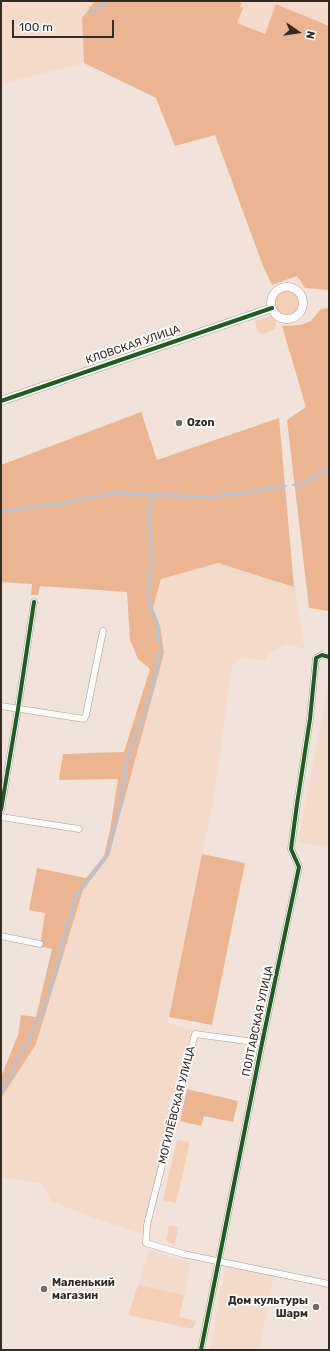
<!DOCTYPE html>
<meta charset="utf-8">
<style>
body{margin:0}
#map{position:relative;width:330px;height:1351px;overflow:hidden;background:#f2e3da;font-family:Rubik,sans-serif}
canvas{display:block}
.frame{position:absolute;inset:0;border:2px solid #352b25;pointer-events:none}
.north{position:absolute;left:278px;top:12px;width:40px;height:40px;-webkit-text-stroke:3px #fff;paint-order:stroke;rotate:103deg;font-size:11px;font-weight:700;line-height:16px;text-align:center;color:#352b25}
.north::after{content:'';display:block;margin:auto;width:14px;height:18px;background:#352b25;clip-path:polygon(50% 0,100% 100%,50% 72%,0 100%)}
.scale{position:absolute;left:12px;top:20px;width:102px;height:18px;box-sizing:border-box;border:2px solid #352b25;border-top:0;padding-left:5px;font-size:12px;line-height:14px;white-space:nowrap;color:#352b25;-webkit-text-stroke:3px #fff;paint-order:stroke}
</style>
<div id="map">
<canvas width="330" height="1351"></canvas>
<div class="frame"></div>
<div class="north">N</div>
<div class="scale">100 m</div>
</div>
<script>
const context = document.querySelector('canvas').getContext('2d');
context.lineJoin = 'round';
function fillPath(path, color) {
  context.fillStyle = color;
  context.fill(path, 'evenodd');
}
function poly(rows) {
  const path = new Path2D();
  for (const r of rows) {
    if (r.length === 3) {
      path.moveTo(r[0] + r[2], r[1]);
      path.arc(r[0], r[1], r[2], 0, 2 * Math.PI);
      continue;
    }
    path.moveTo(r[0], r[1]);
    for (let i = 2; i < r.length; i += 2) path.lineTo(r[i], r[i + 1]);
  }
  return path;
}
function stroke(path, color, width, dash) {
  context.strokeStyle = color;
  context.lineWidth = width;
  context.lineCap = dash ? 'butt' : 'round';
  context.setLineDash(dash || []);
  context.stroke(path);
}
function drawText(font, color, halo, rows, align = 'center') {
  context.font = font + ' Rubik,sans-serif';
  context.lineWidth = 3.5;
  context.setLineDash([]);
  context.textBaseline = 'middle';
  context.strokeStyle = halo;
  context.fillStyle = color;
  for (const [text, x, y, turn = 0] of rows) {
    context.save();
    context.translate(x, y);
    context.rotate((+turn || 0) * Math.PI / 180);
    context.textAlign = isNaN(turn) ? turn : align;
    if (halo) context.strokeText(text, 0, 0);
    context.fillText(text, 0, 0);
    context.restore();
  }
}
fillPath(poly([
 [1,1,95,1,82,18,84,63,1,84],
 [236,1,329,1,329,26,277,4,265,34,237,23,242,3],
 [218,563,294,587,305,649,287,644,270,652,265,660,242,658,232,666,213,804,202,854,167,1023,192,1030,143,1234,111,1224,81,1213,51,1201,42,1184,1,1177,1,1098,36,1044,83,890,109,856,121,814,160,626,153,608,161,579],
 [329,680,329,848,298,842],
 [149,1251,191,1262,184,1295,138,1285],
 [226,1265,274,1275,259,1350,210,1350]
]), '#f3daca');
fillPath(poly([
 [287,302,13],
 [268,317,275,318,276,323,275,329,263,334,257,331,255,321],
 [177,1140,190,1142,176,1203,163,1200],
 [169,1225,178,1227,175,1245,166,1241],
 [138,1285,184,1295,179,1317,196,1321,193,1329,128,1315]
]), '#f4cfb6');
fillPath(poly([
 [95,1,236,1,242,3,240,7,243,8,237,23,265,34,276,4,329,26,329,290,305,288,297,276,272,285,263,266,215,135,175,146,156,98,84,63,82,18],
 [329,308,329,611,309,608,287,420,306,407,282,326,301,325,311,321,321,309],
 [141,412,157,460,279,418,294,587,218,563,161,579,153,608,160,626,164,653,109,856,83,890,36,1044,1,1098,1,1077,18,1035,21,1015,36,1017,52,949,40,946,45,913,29,910,37,868,86,878,104,856,110,830,118,779,59,780,63,754,124,752,150,669,138,659,130,640,127,592,40,586,38,595,31,595,32,584,1,582,1,465],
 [202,854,245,863,212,1025,169,1017],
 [187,1089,238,1101,233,1122,204,1116,201,1126,180,1121]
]), '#eab590');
stroke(poly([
 [91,13,108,1],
 [293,485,303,483,325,471,329,471],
 [1,511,64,503,114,493,212,497,286,486],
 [1,1093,45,1005,57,967,75,895,92,875,109,851,119,813,127,760,152,691,160,650,158,627,148,597,152,563,151,538,148,518,154,495]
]), '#a0c8ec', 2);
const street = poly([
 [1,706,84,719,86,715,103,631],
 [1,810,18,709,34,602],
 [1,817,79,829],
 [1,936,40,944],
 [262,1043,195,1034,147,1225,146,1243,183,1254,329,1284],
 [201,1350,262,1043,299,867,291,849,297,804,310,719,316,658,322,655,329,657]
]);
const secondary = poly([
 [287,303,16],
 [1,401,272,308]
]);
stroke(street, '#a69b94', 7);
stroke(secondary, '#a69b94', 9);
stroke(street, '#fdfbf9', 6);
stroke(secondary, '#fdfbf9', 8);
stroke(poly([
 [1,401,272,308],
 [1,810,18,709,34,602],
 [201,1350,262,1043,299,867,291,849,297,804,310,719,316,658,322,655,329,657]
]), '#1b5e20', 4);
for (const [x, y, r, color] of [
 [179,423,4,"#776b64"],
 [44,1289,4,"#776b64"],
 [316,1307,4,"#776b64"]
]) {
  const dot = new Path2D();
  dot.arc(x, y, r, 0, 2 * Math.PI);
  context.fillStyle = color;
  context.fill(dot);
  stroke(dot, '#fff', 1.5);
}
drawText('11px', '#352b25', '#fff', [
 ["КЛОВСКАЯ УЛИЦА",133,345,-19],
 ["ПОЛТАВСКАЯ УЛИЦА",258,1021,-78],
 ["МОГИЛЁВСКАЯ УЛИЦА",177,1105,-76]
]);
drawText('bold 11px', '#352b25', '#fff', [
 ["Ozon",187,423],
 ["Маленький",52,1283],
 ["магазин",52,1296],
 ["Дом культуры",308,1301,"right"],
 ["Шарм",308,1314,"right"]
], 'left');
</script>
